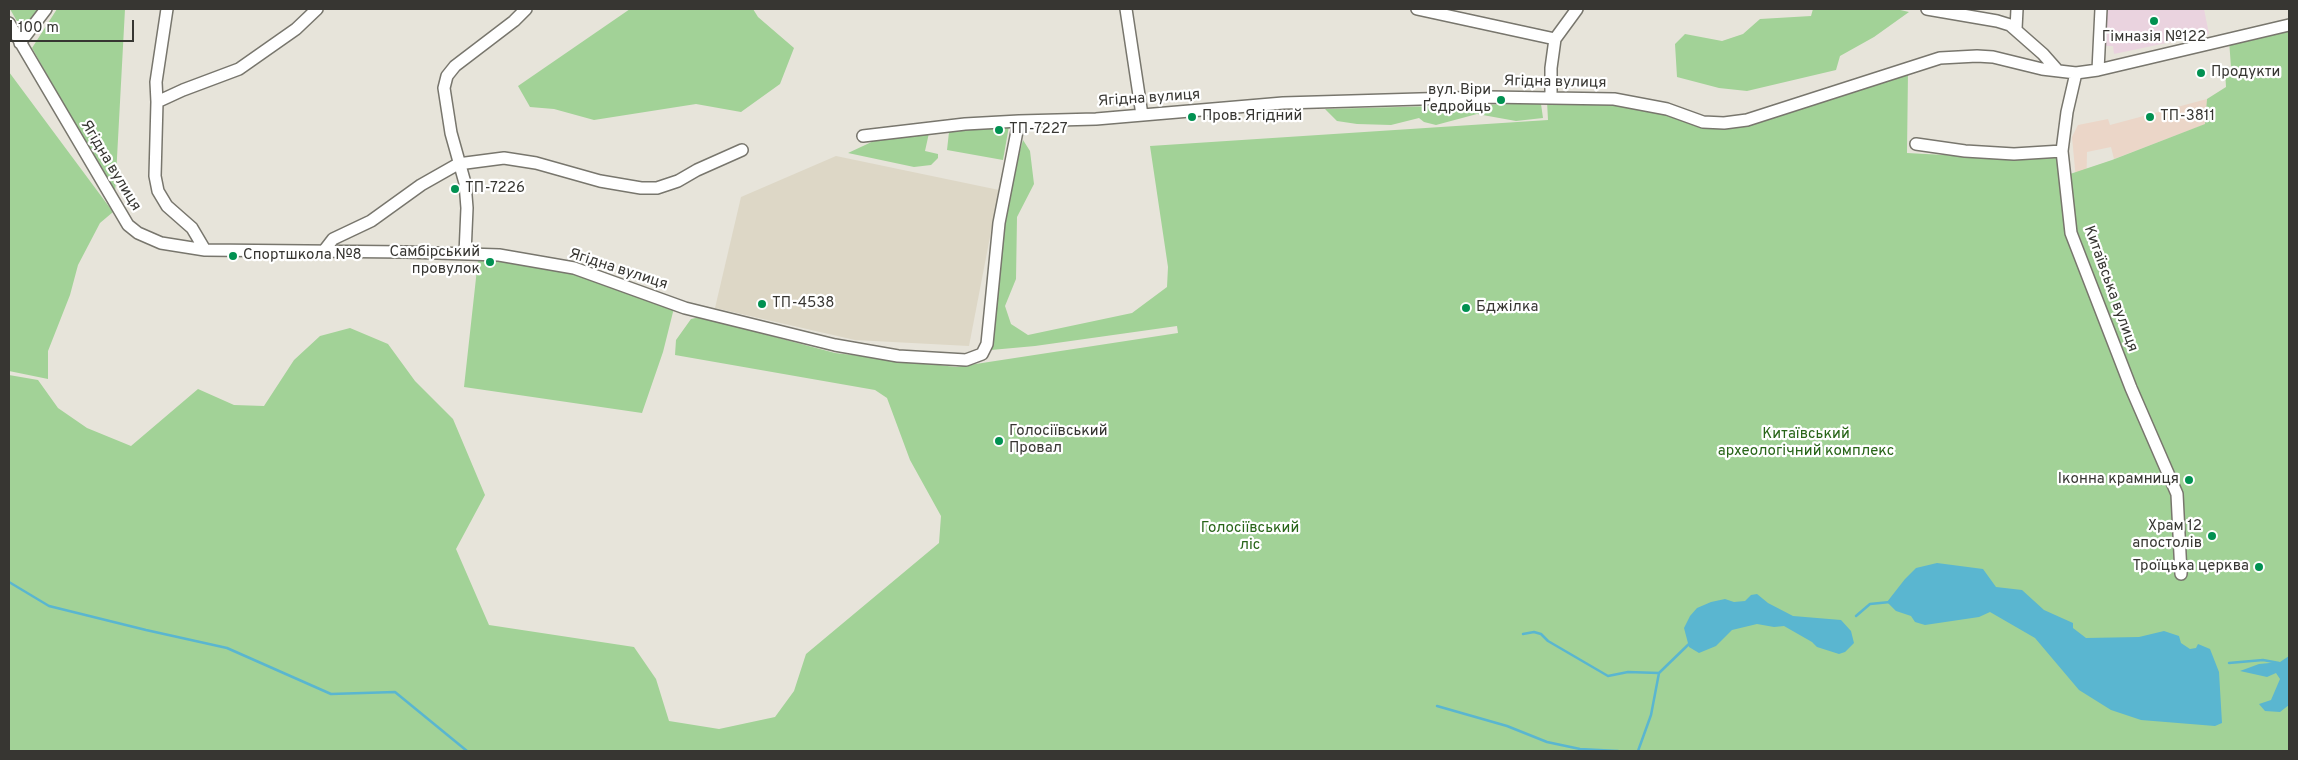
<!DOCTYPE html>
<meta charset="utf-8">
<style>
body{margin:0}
#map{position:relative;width:2298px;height:760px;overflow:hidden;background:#e7e4da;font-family:Overpass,sans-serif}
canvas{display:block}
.frame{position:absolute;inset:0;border:10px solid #373632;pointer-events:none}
.scale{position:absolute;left:10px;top:20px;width:124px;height:22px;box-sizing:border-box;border:2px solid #373632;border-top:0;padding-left:6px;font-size:15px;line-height:18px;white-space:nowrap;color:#373632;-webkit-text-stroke:4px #fff;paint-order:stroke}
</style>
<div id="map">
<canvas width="2298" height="760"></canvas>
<div class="frame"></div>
<div class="scale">100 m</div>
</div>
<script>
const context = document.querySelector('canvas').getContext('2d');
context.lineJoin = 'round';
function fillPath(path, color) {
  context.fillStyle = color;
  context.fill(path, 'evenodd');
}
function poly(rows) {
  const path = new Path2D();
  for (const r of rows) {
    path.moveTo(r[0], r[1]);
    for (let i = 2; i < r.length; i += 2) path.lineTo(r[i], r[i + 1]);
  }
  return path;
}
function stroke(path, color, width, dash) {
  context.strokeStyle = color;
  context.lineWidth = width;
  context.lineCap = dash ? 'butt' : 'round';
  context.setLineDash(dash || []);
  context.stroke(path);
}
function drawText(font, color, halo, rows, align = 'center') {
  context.font = font + ' Overpass,sans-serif';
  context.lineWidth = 4.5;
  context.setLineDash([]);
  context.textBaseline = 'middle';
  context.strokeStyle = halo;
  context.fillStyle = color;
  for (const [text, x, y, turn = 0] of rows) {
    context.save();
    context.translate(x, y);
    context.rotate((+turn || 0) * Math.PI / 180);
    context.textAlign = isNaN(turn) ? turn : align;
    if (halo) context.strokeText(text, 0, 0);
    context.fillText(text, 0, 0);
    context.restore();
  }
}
fillPath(poly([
 [836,156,999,190,969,346,855,340,715,308,741,197]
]), '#ddd7c6');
fillPath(poly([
 [2207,99,2206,124,2114,159,2111,147,2087,152,2086,201,2078,201,2072,137,2078,125,2108,119,2110,125]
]), '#ebd6c8');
fillPath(poly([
 [2102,9,2204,9,2209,34,2114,54,2113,46,2101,46]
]), '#ead3df');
fillPath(poly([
 [10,9,38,9,29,23,18,23],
 [57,9,125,9,115,195,32,48],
 [630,9,753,9,758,17,794,48,780,84,741,112,696,104,594,120,554,109,530,107,518,86],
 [1813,9,1896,9,1909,12,1874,37,1840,56,1836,70,1747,91,1719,88,1677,77,1675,44,1685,34,1722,41,1743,34,1760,19,1811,16],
 [2289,25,2289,751,9,751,9,375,38,380,58,408,87,428,131,446,198,389,234,405,264,406,294,360,320,336,350,328,388,344,415,381,453,419,485,495,456,549,489,625,634,647,656,679,669,721,719,729,775,717,794,691,806,654,939,543,941,516,910,460,887,398,875,390,675,355,676,340,691,319,700,317,835,353,956,367,1178,333,1177,326,1035,346,991,350,991,328,1009,190,1023,140,1030,151,1034,184,1017,217,1016,279,1005,306,1011,324,1028,335,1132,313,1167,287,1168,267,1150,146,1548,120,1547,101,1616,104,1722,127,1741,127,1908,72,1907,153,2000,158,2066,155,2070,174,2112,160,2205,124,2207,99,2226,87,2225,70,2231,67,2229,40],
 [9,72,113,212,100,223,78,265,70,295,48,351,48,379,9,371],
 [1511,104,1541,104,1543,118,1516,121,1477,114,1436,125,1424,122,1419,118,1391,125,1357,124,1337,121,1325,109],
 [1009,126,1003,160,947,150,949,132],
 [929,133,925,151,938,154,938,158,931,165,914,167,848,153,878,139],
 [498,259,572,274,674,308,663,352,642,413,464,387,478,260]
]), '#a2d297');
fillPath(poly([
 [1937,563,1983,569,1996,587,2022,590,2044,610,2073,623,2073,628,2086,638,2139,637,2164,631,2179,636,2181,643,2190,649,2196,648,2198,644,2210,649,2219,672,2222,723,2215,726,2141,720,2111,710,2079,690,2035,638,1990,612,1979,617,1925,625,1915,622,1911,616,1896,611,1887,602,1905,579,1916,568],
 [1757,594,1768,603,1793,616,1841,620,1851,631,1854,643,1845,652,1839,654,1817,647,1812,642,1784,626,1774,627,1757,624,1732,630,1716,646,1699,653,1689,647,1684,628,1690,616,1697,608,1711,602,1725,599,1734,602,1745,601,1751,595],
 [2289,656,2289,705,2280,712,2265,711,2259,704,2271,700,2280,679,2276,673,2267,677,2240,671,2259,664,2280,662]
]), '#5ab6d0');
stroke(poly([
 [9,582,49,606,146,630,227,648,331,694,395,692,467,751],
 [1856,616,1870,604,1890,602],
 [1523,634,1534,632,1541,634,1548,641,1608,676,1628,672,1659,673],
 [2229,663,2263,660,2279,663],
 [1437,706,1507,726,1547,742,1580,749,1618,751],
 [1638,751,1651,715,1659,673,1691,642]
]), '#5ab6d0', 2.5);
const minor = poly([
 [1126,9,1142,115],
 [1417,9,1555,39],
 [1927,9,1997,21,2010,25,2043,54,2058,71],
 [9,23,128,225,138,233,161,243,205,250,406,252,499,255,574,268,685,308,835,345,898,356,966,360,982,354,987,344,999,223,1019,121,1096,119,1283,103,1488,97,1614,99,1667,109,1703,122,1724,123,1747,120,1940,58,1977,56,1993,57,2042,69,2076,73,2098,70,2289,25],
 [2016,29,2017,9],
 [20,43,46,9],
 [2098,70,2101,9],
 [2076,73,2067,112,2062,151,2071,233,2131,388,2177,494,2181,574],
 [1551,97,1551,68,1555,39,1577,9],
 [157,102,156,82,167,9],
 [863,136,965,124,1019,121],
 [1916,144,1965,151,2014,154,2062,151],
 [205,250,192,228,167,206,158,191,155,176,157,102,183,90,239,69,296,29,317,9],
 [323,252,333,239,371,221,421,185,458,164,504,158,536,163,600,181,641,188,657,188,678,181,697,170,742,150],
 [465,254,467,208,465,183,451,133,444,88,447,76,455,66,514,21,526,9]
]);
stroke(minor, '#78766d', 14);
stroke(minor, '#fff', 11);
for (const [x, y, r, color] of [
 [2154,21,5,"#019151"],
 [2201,73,5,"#019151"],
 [1501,100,5,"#019151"],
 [1192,117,5,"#019151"],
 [2150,117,5,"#019151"],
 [999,130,5,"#019151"],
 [455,189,5,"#019151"],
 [233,256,5,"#019151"],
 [490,262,5,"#019151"],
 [762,304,5,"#019151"],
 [1466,308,5,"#019151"],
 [999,441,5,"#019151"],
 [2189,480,5,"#019151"],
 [2212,536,5,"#019151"],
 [2259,567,5,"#019151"]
]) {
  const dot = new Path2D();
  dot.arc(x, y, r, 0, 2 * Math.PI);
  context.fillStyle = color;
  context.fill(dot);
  stroke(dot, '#fff', 2);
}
drawText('15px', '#373632', '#fff', [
 ["Гімназія №122",2154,38,"center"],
 ["Продукти",2211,73],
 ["вул. Віри",1491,91,"right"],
 ["Ґедройць",1491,108,"right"],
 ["Пров. Ягідний",1202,117],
 ["ТП-3811",2160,117],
 ["ТП-7227",1009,130],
 ["ТП-7226",465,189],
 ["Самбірський",480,253,"right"],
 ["провулок",480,270,"right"],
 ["Спортшкола №8",243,256],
 ["ТП-4538",772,304],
 ["Бджілка",1476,308],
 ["Голосіївський",1009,432],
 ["Провал",1009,449],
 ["Іконна крамниця",2179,480,"right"],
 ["Храм 12",2202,527,"right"],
 ["апостолів",2202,544,"right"],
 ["Троїцька церква",2249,567,"right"]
], 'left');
drawText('15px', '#373632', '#fff', [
 ["Ягідна вулиця",1555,83,1],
 ["Ягідна вулиця",1149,99,-4],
 ["Ягідна вулиця",110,166,59],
 ["Ягідна вулиця",618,270,18],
 ["Китаївська вулиця",2110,289,70]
]);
drawText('15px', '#286518', '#fff', [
 ["Китаївський",1806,435],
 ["археологічний комплекс",1806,452],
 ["Голосіївський",1250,529],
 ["ліс",1250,546]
]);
</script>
